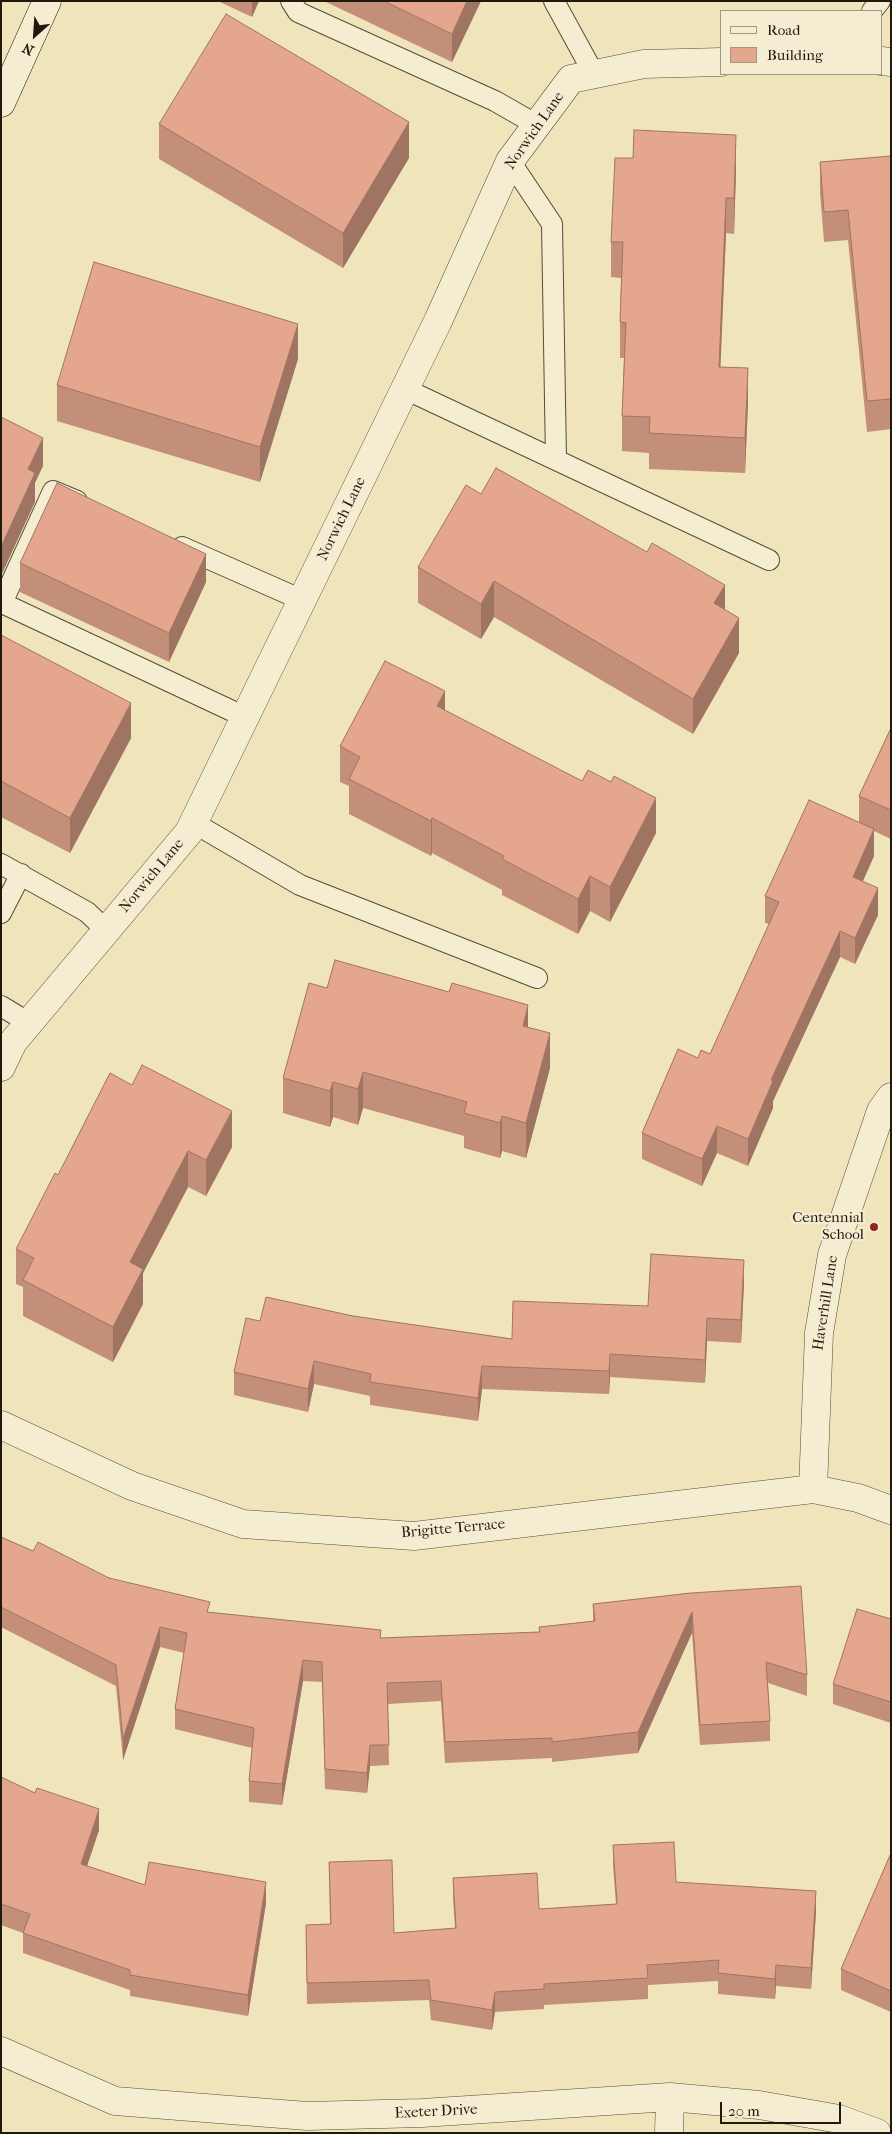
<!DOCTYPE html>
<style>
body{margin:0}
#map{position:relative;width:892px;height:2134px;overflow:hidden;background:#f0e4ba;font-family:"IM FELL French Canon",serif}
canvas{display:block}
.frame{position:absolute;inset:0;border:2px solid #22190d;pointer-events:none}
.legend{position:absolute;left:720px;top:10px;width:162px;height:65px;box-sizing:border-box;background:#f5edd2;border:1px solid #a19883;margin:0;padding:6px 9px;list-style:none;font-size:15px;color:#22190d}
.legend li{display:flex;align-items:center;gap:10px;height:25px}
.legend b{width:25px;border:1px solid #a19883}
.north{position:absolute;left:10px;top:10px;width:50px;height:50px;-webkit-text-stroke:4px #f5edd2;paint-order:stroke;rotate:206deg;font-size:14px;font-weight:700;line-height:20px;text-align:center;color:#22190d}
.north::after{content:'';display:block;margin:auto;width:18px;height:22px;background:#22190d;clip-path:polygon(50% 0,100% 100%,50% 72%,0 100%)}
.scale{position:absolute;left:720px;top:2102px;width:121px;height:22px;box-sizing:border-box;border:2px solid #22190d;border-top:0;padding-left:6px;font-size:15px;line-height:18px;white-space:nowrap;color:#22190d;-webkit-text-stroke:4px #f5edd2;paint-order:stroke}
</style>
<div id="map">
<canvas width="892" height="2134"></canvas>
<div class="frame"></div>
<ul class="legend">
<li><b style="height:6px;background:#f5edd2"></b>Road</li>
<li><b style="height:14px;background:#e4a68d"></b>Building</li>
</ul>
<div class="north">N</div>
<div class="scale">20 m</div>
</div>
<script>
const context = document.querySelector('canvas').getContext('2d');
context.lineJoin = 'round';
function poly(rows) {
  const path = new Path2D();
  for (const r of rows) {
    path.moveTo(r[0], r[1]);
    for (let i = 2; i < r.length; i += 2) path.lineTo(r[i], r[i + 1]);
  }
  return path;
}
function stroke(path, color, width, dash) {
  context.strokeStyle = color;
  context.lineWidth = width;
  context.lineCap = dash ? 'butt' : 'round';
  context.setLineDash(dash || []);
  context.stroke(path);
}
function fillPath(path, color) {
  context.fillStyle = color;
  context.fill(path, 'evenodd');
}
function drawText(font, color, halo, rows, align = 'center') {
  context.font = font + ' "IM FELL French Canon",serif';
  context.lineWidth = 4.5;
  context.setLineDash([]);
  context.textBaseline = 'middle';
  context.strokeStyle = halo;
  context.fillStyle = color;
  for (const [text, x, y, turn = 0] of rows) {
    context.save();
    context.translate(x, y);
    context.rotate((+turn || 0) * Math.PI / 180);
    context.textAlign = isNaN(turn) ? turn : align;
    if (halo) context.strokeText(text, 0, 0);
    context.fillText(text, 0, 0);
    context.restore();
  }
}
const lane = poly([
 [291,1,298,12,495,101,537,125],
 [554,1,594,74],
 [872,11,880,1],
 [510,161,552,224,556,460],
 [405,389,769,560],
 [77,501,53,491,2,603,245,717],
 [182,547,302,600],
 [194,823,300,885,537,978],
 [1,864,87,912,106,930],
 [1,913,21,874],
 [1,1006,29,1023]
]);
const street = poly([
 [881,61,891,62],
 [1,1067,13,1042,189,832,438,321,510,161,571,79,644,64,721,62],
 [1,1425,132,1486,243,1524,414,1536,813,1489,858,1498,891,1510],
 [813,1489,819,1333,832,1255,881,1111,891,1097],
 [1,2051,115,2101,307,2116,422,2113,670,2097,759,2105,839,2119,877,2133],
 [669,2133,670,2097]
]);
const secondary = poly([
 [1,103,47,1]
]);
stroke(lane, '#564c38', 22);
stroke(street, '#564c38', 29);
stroke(secondary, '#22190d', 29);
stroke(lane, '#f5edd2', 20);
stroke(street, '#f5edd2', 28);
stroke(secondary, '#f5edd2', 28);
fillPath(poly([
 [218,1,259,1,252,17],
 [324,1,481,1,452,62],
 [159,124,409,158,343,268,159,159],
 [891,156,891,429,867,432,848,240,824,242,820,193,820,162],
 [736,171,734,234,726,233,720,367,748,403,745,473,649,469,649,453,622,451,622,416,624,358,620,358,620,322,621,278,611,277,611,242],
 [298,359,260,482,57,421,57,385],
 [481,494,725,610,739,653,693,734,494,617,481,639,418,603,418,567],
 [20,563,206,582,169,662,20,592],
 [1,635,131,738,70,853,1,817],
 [445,710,656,833,610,922,590,911,578,934,502,895,502,890,432,853,431,856,349,814,349,786,340,782,340,746],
 [891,728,891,839,874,831,874,856,863,881,878,915,855,964,840,957,773,1101,773,1108,748,1166,717,1153,702,1186,642,1159,642,1133,698,1058,710,1054,769,924,765,923,765,896,859,823,859,796],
 [327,988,528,1027,550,1068,526,1158,502,1151,500,1158,464,1148,464,1136,363,1108,358,1125,333,1117,330,1127,283,1113,283,1078],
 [110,1073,232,1147,206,1196,188,1187,143,1273,143,1304,113,1362,23,1316,23,1287,16,1284,16,1249,58,1175],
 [744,1283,741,1343,707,1341,705,1383,610,1377,609,1394,482,1389,478,1421,370,1405,370,1396,314,1384,308,1412,234,1395,234,1372,260,1321,353,1316,512,1339],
 [1,1537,33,1551,210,1613,381,1638,539,1632,539,1627,593,1621,593,1604,691,1593,807,1675,807,1696,768,1683,770,1721,770,1741,700,1745,692,1633,638,1753,552,1762,552,1758,445,1763,441,1701,388,1704,389,1765,370,1766,367,1793,325,1789,322,1682,303,1681,282,1805,249,1802,249,1781,252,1748,175,1729,175,1709,184,1653,160,1647,123,1760,116,1686,1,1627],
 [891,1619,891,1723,833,1704,833,1684],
 [1,1777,99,1830,87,1866,145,1885,266,1903,248,2016,130,1996,130,1990,23,1953,23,1933,1,1925],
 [613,1845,676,1882,816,1912,811,1989,776,1986,775,1999,718,1994,718,1981,648,1985,648,1999,544,2005,544,2009,495,2012,492,2030,431,2020,429,2000,307,2004,306,1925,330,1924,329,1862,394,1933,455,1928,453,1899,453,1878,539,1909,616,1904,613,1866],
 [891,1853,891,2012,841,1990,841,1969]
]), '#c48f79');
fillPath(poly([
 [252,1,259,1,252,17],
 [467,1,481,1,452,62,452,34],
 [409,122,409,158,343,268,343,233],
 [736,135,736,171,734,234,734,198],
 [726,198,726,233,719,402,719,367],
 [298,324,298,359,260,482,260,447],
 [748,368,748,403,745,473,745,438],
 [43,438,43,466,35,483,35,502,1,576,1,547,28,469],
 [206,554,206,582,169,662,169,633],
 [494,581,494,617,481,639,481,604],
 [725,585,725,620,714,603],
 [739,618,739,653,693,734,693,699],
 [445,691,445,727,437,706],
 [131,703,131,738,70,853,70,818],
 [656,798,656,833,610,922,610,887],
 [432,818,432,853,431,856,431,821],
 [874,829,874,856,853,903,853,877],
 [590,876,590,911,578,934,578,899],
 [878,888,878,915,855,964,855,938],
 [840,931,840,957,773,1101,773,1108,748,1166,748,1139,771,1080],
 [528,1005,528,1040,523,1026],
 [550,1033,550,1068,526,1158,526,1123],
 [363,1072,363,1108,358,1125,358,1089],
 [333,1082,333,1117,330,1127,330,1091],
 [232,1111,232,1147,206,1196,206,1160],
 [502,1116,502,1151,500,1158,500,1123],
 [717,1126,717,1153,702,1186,702,1159],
 [188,1151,188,1187,143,1273,143,1304,113,1362,113,1327,130,1262],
 [744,1260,744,1283,741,1343,741,1320],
 [707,1318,707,1341,705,1383,705,1360],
 [610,1354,610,1377,609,1394,609,1371],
 [314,1361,314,1384,308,1412,308,1389],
 [482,1366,482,1389,478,1421,478,1398],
 [692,1612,692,1633,638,1753,638,1732],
 [160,1627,160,1647,123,1760,123,1739],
 [303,1660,303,1681,282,1805,282,1784],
 [370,1745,370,1766,367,1793,367,1773],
 [99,1809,99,1830,81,1884,81,1864],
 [266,1882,266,1903,248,2016,248,1995],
 [816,1891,816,1912,811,1989,811,1968],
 [776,1965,776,1986,775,1999,775,1979],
 [495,1992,495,2012,492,2030,492,2010]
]), '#a07463');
const building = poly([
 [384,1,467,1,452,34,384,1],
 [226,14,409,122,343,233,159,124,226,14],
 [634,130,736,135,734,198,726,198,719,367,748,368,745,438,649,433,650,417,622,416,626,323,620,322,623,242,611,242,615,158,633,158,634,130],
 [891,156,891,399,867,401,848,210,824,212,820,162,891,156],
 [94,262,298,324,260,447,57,385,94,262],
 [1,417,43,438,28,469,35,473,1,547,1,417],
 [496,468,647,552,652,543,725,585,714,603,739,618,693,699,494,581,481,604,418,567,466,485,481,494,496,468],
 [57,483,206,554,169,633,20,563,57,483],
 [1,635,131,703,70,818,1,781,1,635],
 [385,661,445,691,437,706,582,781,588,770,611,782,614,776,656,798,610,887,590,876,578,899,502,859,504,856,432,818,431,821,349,779,360,757,340,746,385,661],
 [891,728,891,810,859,796,891,728],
 [809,800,874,829,853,877,878,888,855,938,840,931,771,1080,773,1081,748,1139,717,1126,702,1159,642,1133,678,1049,698,1058,701,1050,710,1054,779,902,765,896,809,800],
 [335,960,449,992,452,983,528,1005,523,1026,550,1033,526,1123,502,1116,500,1123,464,1113,467,1102,363,1072,358,1089,333,1082,330,1091,283,1078,309,983,327,988,335,960],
 [142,1065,232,1111,206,1160,188,1151,130,1262,143,1269,113,1327,23,1280,34,1258,16,1249,55,1173,58,1175,110,1073,132,1085,142,1065],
 [651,1254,744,1260,741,1320,707,1318,705,1360,610,1354,609,1371,482,1366,478,1398,370,1382,371,1374,314,1361,308,1389,234,1372,246,1318,260,1321,266,1297,353,1316,512,1339,513,1301,648,1306,651,1254],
 [1,1537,33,1551,38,1542,109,1578,210,1602,207,1612,381,1630,380,1638,540,1632,539,1627,595,1621,593,1604,691,1593,801,1586,807,1675,766,1662,770,1721,700,1725,692,1612,638,1732,552,1742,552,1738,445,1742,441,1681,387,1683,389,1745,370,1745,367,1773,325,1769,322,1662,303,1660,282,1784,249,1781,254,1728,175,1709,187,1633,160,1627,123,1739,116,1665,1,1607,1,1537],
 [857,1609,891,1619,891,1702,833,1684,857,1609],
 [1,1777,35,1793,37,1788,99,1809,81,1864,145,1885,149,1862,266,1882,248,1995,130,1975,130,1970,23,1933,30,1914,1,1904,1,1777],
 [674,1842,676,1882,816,1891,811,1968,776,1965,775,1979,718,1973,719,1960,647,1965,648,1978,544,1984,544,1989,495,1992,492,2010,431,2000,429,1980,307,1983,306,1925,331,1924,329,1862,392,1860,394,1933,456,1928,453,1878,537,1873,539,1909,617,1904,613,1845,674,1842],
 [891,1853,891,1991,841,1969,891,1853]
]);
fillPath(building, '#e4a68d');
stroke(building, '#a07463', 1);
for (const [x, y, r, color] of [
 [874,1227,5,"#8f2418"]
]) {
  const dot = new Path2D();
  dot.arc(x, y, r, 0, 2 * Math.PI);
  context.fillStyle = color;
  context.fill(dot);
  stroke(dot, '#f5edd2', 2);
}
drawText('15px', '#22190d', '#f5edd2', [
 ["Norwich Lane",535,131,-55],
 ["Norwich Lane",342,519,-64],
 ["Norwich Lane",152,876,-50],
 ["Haverhill Lane",826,1303,-81],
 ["Brigitte Terrace",453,1529,-5],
 ["Exeter Drive",436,2112,-3]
]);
drawText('15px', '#22190d', '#f5edd2', [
 ["Centennial",864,1218],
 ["School",864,1235]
], 'right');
</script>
